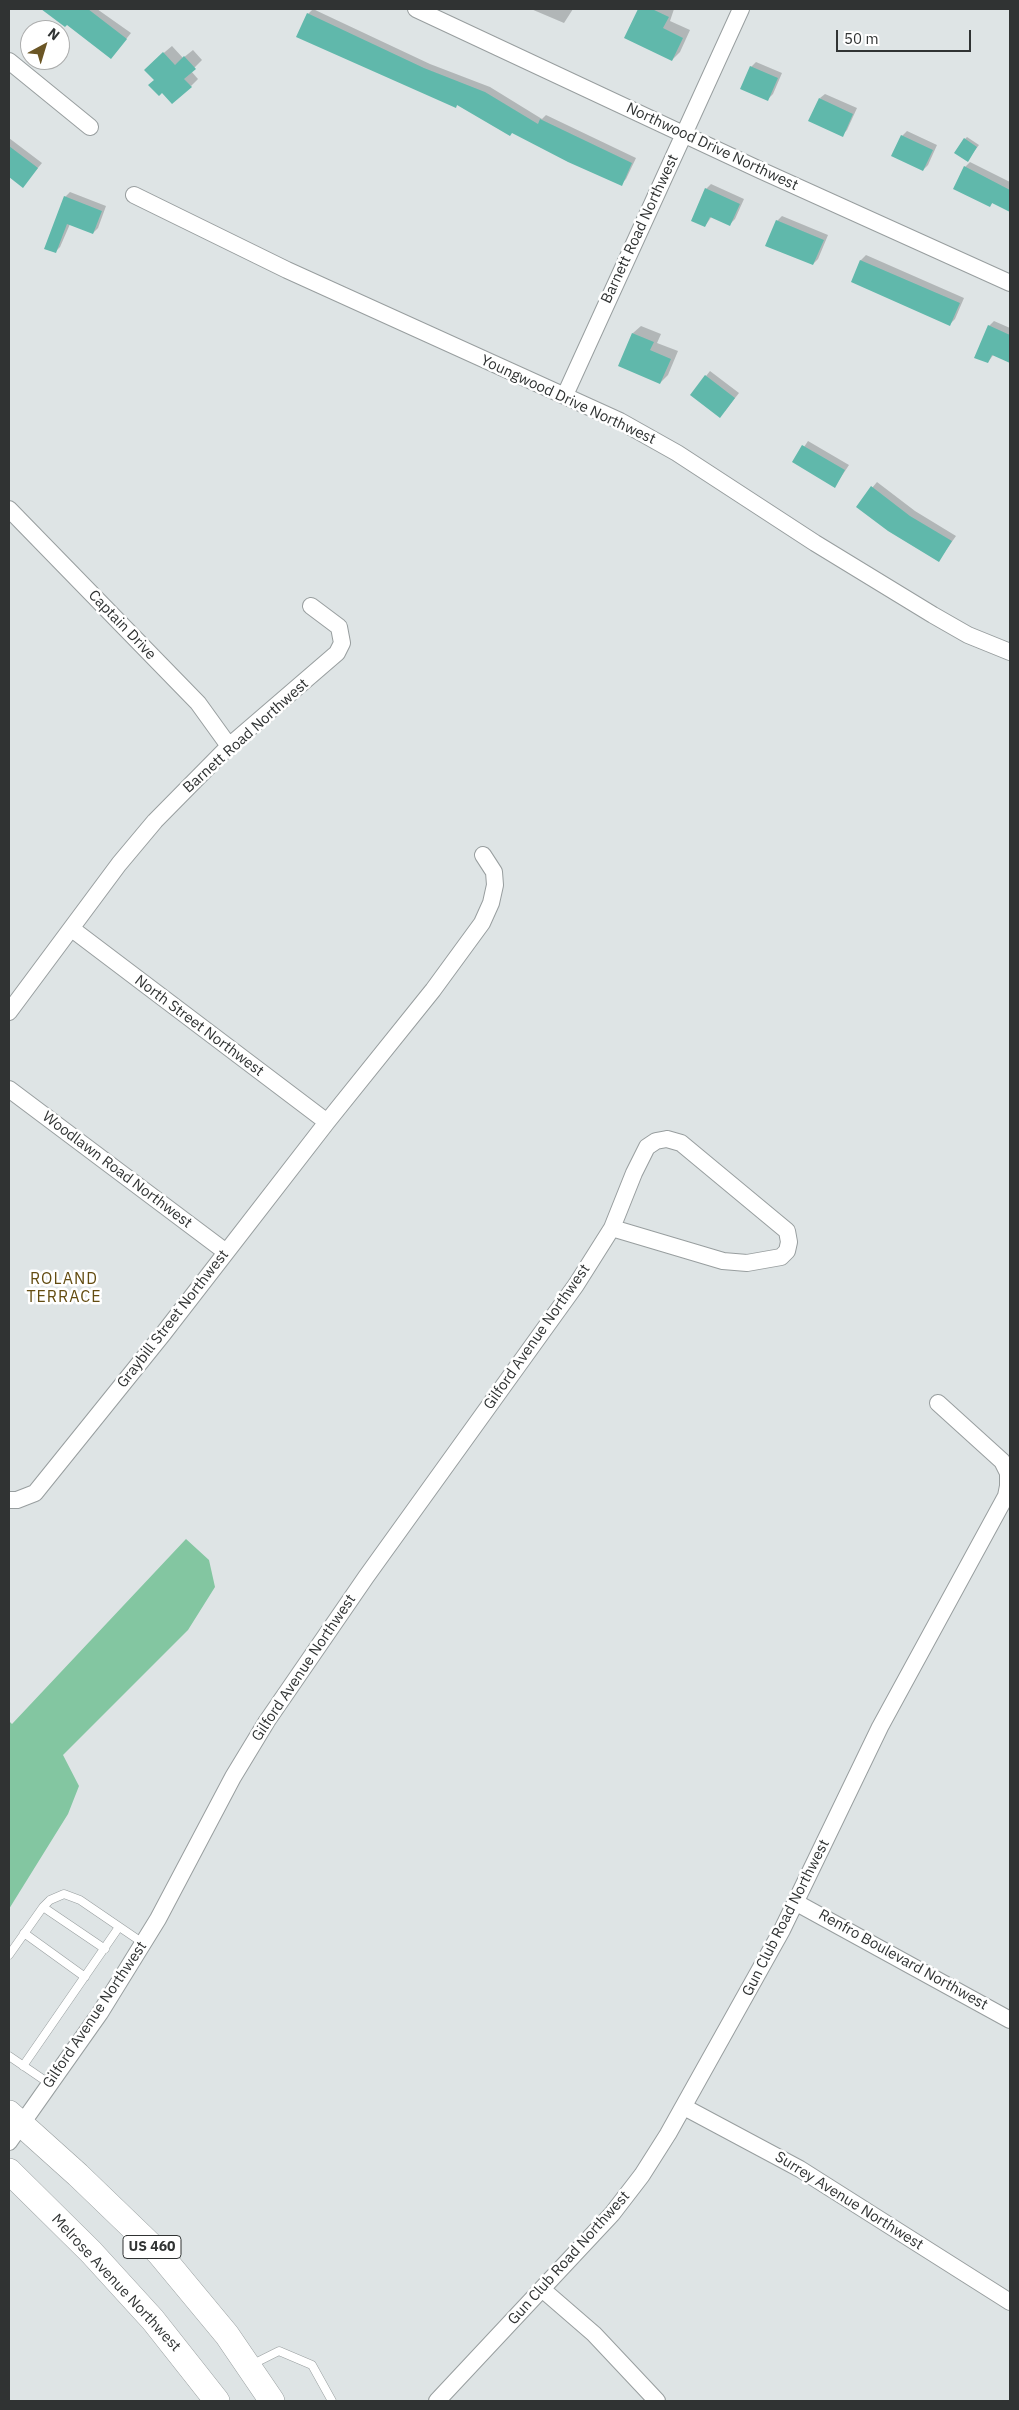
<!DOCTYPE html>
<style>
body{margin:0}
#map{position:relative;width:1019px;height:2410px;overflow:hidden;background:#dee4e5;font-family:"IBM Plex Sans",sans-serif}
canvas{display:block}
.frame{position:absolute;inset:0;border:10px solid #303333;pointer-events:none}
.north{position:absolute;left:20px;top:20px;width:50px;height:50px;box-sizing:border-box;background:#fff;border:1px solid #acadad;border-radius:50%;rotate:39deg;font-size:14px;font-weight:700;line-height:20px;text-align:center;color:#303333}
.north::after{content:'';display:block;margin:auto;width:18px;height:22px;background:#6b5625;clip-path:polygon(50% 0,100% 100%,50% 72%,0 100%)}
.scale{position:absolute;left:836px;top:30px;width:135px;height:22px;box-sizing:border-box;border:2px solid #303333;border-top:0;padding-left:6px;font-size:15px;line-height:18px;white-space:nowrap;color:#303333;-webkit-text-stroke:4px #fff;paint-order:stroke}
</style>
<div id="map">
<canvas width="1019" height="2410"></canvas>
<div class="frame"></div>
<div class="north">N</div>
<div class="scale">50 m</div>
</div>
<script>
const context = document.querySelector('canvas').getContext('2d');
context.lineJoin = 'round';
function fillPath(path, color) {
  context.fillStyle = color;
  context.fill(path, 'evenodd');
}
function poly(rows) {
  const path = new Path2D();
  for (const r of rows) {
    path.moveTo(r[0], r[1]);
    for (let i = 2; i < r.length; i += 2) path.lineTo(r[i], r[i + 1]);
  }
  return path;
}
function stroke(path, color, width, dash) {
  context.strokeStyle = color;
  context.lineWidth = width;
  context.lineCap = dash ? 'butt' : 'round';
  context.setLineDash(dash || []);
  context.stroke(path);
}
function drawText(font, color, halo, rows, align = 'center') {
  context.font = font + ' "IBM Plex Sans",sans-serif';
  context.lineWidth = 5;
  context.setLineDash([]);
  context.textBaseline = 'middle';
  context.strokeStyle = halo;
  context.fillStyle = color;
  for (const [text, x, y, turn = 0] of rows) {
    context.save();
    context.translate(x, y);
    context.rotate((+turn || 0) * Math.PI / 180);
    context.textAlign = isNaN(turn) ? turn : align;
    if (halo) context.strokeText(text, 0, 0);
    context.fillText(text, 0, 0);
    context.restore();
  }
}
fillPath(poly([
 [186,1539,209,1560,215,1587,188,1630,63,1755,79,1786,68,1814,9,1909,9,1721,12,1724]
]), '#83c6a1');
fillPath(poly([
 [43,9,97,9,131,33,111,58,67,23,65,25],
 [313,9,430,64,490,87,542,119,546,115,636,158,626,179,621,184,458,104,455,107,308,14],
 [531,9,573,9,564,23],
 [640,9,674,9,670,21,690,30,680,52,672,60,626,37],
 [172,46,183,58,193,50,202,60,191,71,198,79,191,86,153,62],
 [756,62,782,73,773,94,768,99,751,67],
 [825,94,857,108,847,130,842,135,820,98],
 [907,131,937,145,928,165,923,170,902,136],
 [967,137,979,145,969,158,965,139],
 [9,138,42,163,23,186,9,176],
 [970,162,1010,182,1010,211,993,202,990,206,965,167],
 [711,184,744,199,735,219,730,224,712,216,705,226,706,189],
 [70,192,106,206,98,228,93,233,70,224,60,247,55,252,65,197],
 [782,216,828,235,818,259,813,264,777,221],
 [866,255,964,298,955,319,950,324,853,281,861,260],
 [994,321,1010,328,1010,361,994,354,988,362,989,326],
 [641,326,661,334,657,343,678,351,668,375,660,383,620,365,633,333],
 [710,371,739,393,725,411,706,376],
 [808,441,849,465,835,486,794,462],
 [877,482,915,511,956,536,939,560,857,506]
]), '#0003');
fillPath(poly([
 [41,9,88,9,127,39,111,59,67,25,65,27],
 [638,9,652,9,669,17,663,28,683,38,672,61,624,38],
 [307,13,424,68,485,92,538,124,540,119,632,163,622,186,568,162,512,133,510,136,457,105,456,108,296,37],
 [163,52,175,65,184,56,196,69,184,79,192,87,172,104,162,93,159,96,148,85,154,80,144,70],
 [750,66,778,78,768,101,740,89],
 [819,98,853,114,843,137,808,121],
 [901,135,933,150,923,171,891,156],
 [964,138,977,147,968,162,954,153],
 [9,146,38,168,23,188,9,177],
 [964,166,1010,190,1010,212,992,203,990,207,953,189],
 [705,188,740,204,730,226,710,217,705,227,691,221],
 [64,196,102,211,93,234,67,224,56,253,44,249],
 [776,220,824,240,813,265,765,246],
 [860,260,960,303,950,326,851,282],
 [988,325,1010,335,1010,363,992,355,988,363,974,358],
 [632,333,654,342,650,350,671,359,660,384,618,366],
 [705,375,735,398,720,418,690,395],
 [802,445,845,470,835,488,792,462],
 [871,486,910,516,952,541,939,562,888,531,856,507]
]), '#60b8ab');
const service = poly([
 [43,1907,105,1949],
 [24,1933,85,1977],
 [9,1955,43,1907,50,1900,64,1894,80,1900,143,1943],
 [9,2056,50,2084],
 [23,2066,119,1927],
 [251,2365,279,2351,312,2365,332,2401]
]);
const minor = poly([
 [416,9,760,170,1010,283],
 [9,61,90,127],
 [134,195,287,270,620,421,677,453,815,543,933,615,968,635,1010,652],
 [565,395,741,9],
 [9,509,198,703,229,746],
 [72,929,327,1122],
 [9,1012,119,864,155,821,229,746,337,653,342,643,339,627,311,606],
 [9,1089,226,1252],
 [667,1139,681,1143,787,1231,789,1242,787,1251,781,1257,747,1263,723,1261,612,1228,634,1173,647,1147,656,1141,667,1139],
 [9,1500,17,1500,35,1493,163,1334,327,1122,433,990,482,923,491,903,495,885,494,872,483,855],
 [795,1902,1010,2020],
 [684,2107,800,2169,1010,2302],
 [9,2142,100,2013,158,1919,233,1777,267,1721,366,1577,576,1285,612,1228],
 [542,2289,594,2334,657,2401],
 [437,2401,612,2214,642,2175,668,2134,782,1930,880,1727,1006,1496,1008,1486,1008,1473,1002,1461,938,1403]
]);
const primary = poly([
 [9,2113,78,2175,159,2253,227,2335,272,2401],
 [9,2171,91,2252,153,2320,217,2401]
]);
stroke(service, '#989e9f', 9);
stroke(minor, '#989e9f', 18);
stroke(primary, '#989e9f', 26);
stroke(service, '#fff', 8);
stroke(minor, '#fff', 16);
stroke(primary, '#fff', 25);
for (const [x, y, w] of [
 [152,2247,58]
]) {
  const box = new Path2D();
  box.roundRect(x - w / 2, y - 11.5, w, 23, 4);
  context.fillStyle = '#fff';
  context.fill(box);
  stroke(box, '#303333', 1);
}
drawText('bold 14px', '#303333', null, [
 ["US 460",152,2247]
]);
drawText('15px', '#303333', '#fff', [
 ["Northwood Drive Northwest",712,147,25],
 ["Barnett Road Northwest",640,229,-65],
 ["Youngwood Drive Northwest",568,400,25],
 ["Captain Drive",122,625,46],
 ["Barnett Road Northwest",246,736,-42],
 ["North Street Northwest",199,1026,37],
 ["Woodlawn Road Northwest",117,1170,37],
 ["Graybill Street Northwest",173,1319,-52],
 ["Gilford Avenue Northwest",537,1337,-55],
 ["Gilford Avenue Northwest",304,1668,-56],
 ["Gun Club Road Northwest",786,1918,-63],
 ["Renfro Boulevard Northwest",903,1960,29],
 ["Gilford Avenue Northwest",95,2015,-56],
 ["Surrey Avenue Northwest",849,2201,32],
 ["Gun Club Road Northwest",569,2258,-48],
 ["Melrose Avenue Northwest",116,2283,47]
]);
context.letterSpacing = '1px';
drawText('16px', '#634c11', '#fff', [
 ["ROLAND",64,1279],
 ["TERRACE",64,1297]
]);
context.letterSpacing = '0px';
</script>
